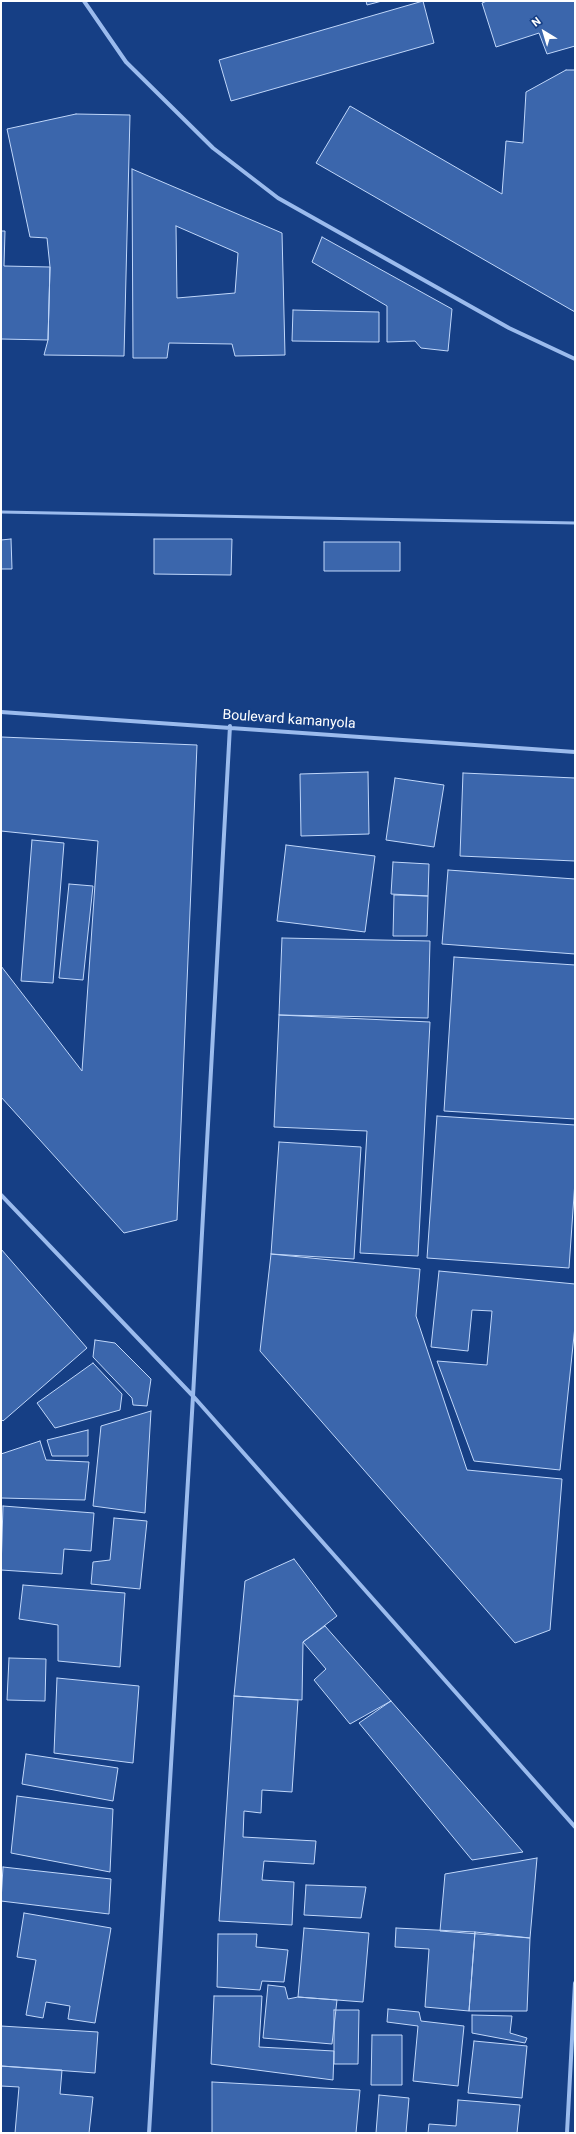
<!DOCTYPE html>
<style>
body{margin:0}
#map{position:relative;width:576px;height:2134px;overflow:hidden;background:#163f85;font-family:Roboto,sans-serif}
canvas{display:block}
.frame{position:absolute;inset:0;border:2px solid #fff;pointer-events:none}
.north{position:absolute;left:524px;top:12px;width:40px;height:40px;-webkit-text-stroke:3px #163f85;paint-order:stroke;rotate:322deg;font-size:11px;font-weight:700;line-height:16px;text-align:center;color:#fff}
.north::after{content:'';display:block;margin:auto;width:14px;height:18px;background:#fff;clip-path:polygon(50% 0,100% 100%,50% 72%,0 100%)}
</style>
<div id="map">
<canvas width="576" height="2134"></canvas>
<div class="frame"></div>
<div class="north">N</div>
</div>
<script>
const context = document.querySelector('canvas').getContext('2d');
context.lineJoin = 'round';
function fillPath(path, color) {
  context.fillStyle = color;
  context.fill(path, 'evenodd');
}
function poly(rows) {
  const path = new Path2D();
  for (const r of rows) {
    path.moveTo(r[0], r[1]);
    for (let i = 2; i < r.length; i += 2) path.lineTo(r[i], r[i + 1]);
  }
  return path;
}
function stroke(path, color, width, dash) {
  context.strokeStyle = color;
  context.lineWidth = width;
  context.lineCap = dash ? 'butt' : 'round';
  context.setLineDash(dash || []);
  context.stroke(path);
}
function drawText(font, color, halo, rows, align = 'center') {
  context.font = font + ' Roboto,sans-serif';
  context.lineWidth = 3;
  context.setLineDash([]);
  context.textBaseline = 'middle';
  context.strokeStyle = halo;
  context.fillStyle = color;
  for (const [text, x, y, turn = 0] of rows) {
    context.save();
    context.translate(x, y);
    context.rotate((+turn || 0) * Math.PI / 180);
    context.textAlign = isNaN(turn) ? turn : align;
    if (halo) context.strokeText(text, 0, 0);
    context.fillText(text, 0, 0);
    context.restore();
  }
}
const building = poly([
 [366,1,382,1,367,5,366,1],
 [423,1,434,43,231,101,219,60,423,1],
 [487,1,575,1,575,46,547,54,539,33,496,47,482,3,487,1],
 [566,70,575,70,575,312,316,163,350,106,502,194,506,141,523,143,526,92,566,70],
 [76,114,130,115,124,356,44,355,48,340,50,267,47,238,30,237,7,129,76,114],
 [132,169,282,233,285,355,235,356,232,344,169,343,167,358,133,358,132,169],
 [176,226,238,253,235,293,177,298,176,226],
 [1,231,5,231,4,266,50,267,48,340,1,339,1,231],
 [322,237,452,309,448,351,421,348,415,341,387,342,387,306,312,262,322,237],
 [293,310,379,312,379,342,292,341,293,310],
 [11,539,12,569,1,569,1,540,11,539],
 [154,539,232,539,231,575,154,574,154,539],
 [324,542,400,542,400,571,324,571,324,542],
 [1,737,197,745,177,1220,124,1233,1,1097,1,966,82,1071,98,841,1,831,1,737],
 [368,772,369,834,301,836,300,774,368,772],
 [463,773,575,778,575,861,460,856,463,773],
 [395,778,444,785,434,847,386,840,395,778],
 [32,840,64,843,53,983,21,981,32,840],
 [286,845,375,856,365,932,277,921,286,845],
 [393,862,429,864,428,896,391,894,393,862],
 [448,870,575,879,575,954,442,944,448,870],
 [69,884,93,886,83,980,59,978,69,884],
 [394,895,428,896,427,936,393,936,394,895],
 [282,938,430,941,428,1018,279,1015,282,938],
 [454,957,575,965,575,1119,444,1111,454,957],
 [279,1015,430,1022,418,1256,360,1253,367,1131,274,1127,279,1015],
 [437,1116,575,1125,575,1181,569,1268,427,1258,437,1116],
 [279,1142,361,1147,354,1259,271,1254,279,1142],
 [1,1249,87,1348,3,1421,1,1419,1,1249],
 [271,1254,420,1269,416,1316,467,1470,562,1479,550,1630,515,1643,260,1351,271,1254],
 [439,1271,575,1284,575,1326,560,1470,474,1461,437,1361,487,1365,492,1311,472,1310,468,1351,431,1347,439,1271],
 [95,1340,115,1343,151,1379,147,1406,133,1405,132,1398,93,1357,95,1340],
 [93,1363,122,1394,120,1410,55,1428,37,1403,93,1363],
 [151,1411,145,1513,93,1506,101,1426,151,1411],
 [88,1430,88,1456,52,1456,47,1440,88,1430],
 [40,1441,46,1460,89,1462,85,1500,1,1498,1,1454,40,1441],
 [3,1506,94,1513,91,1551,64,1549,62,1574,1,1570,3,1506],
 [114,1518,147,1521,140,1589,91,1584,93,1562,110,1560,114,1518],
 [294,1559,337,1616,303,1642,302,1700,234,1696,245,1581,294,1559],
 [23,1585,125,1593,120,1667,58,1661,58,1625,19,1619,23,1585],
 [325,1626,391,1701,350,1724,314,1680,326,1669,303,1642,325,1626],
 [9,1658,46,1659,45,1701,7,1700,9,1658],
 [57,1678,139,1686,133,1763,54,1753,57,1678],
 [234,1696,298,1700,292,1792,262,1790,261,1813,244,1811,243,1837,316,1841,314,1864,264,1861,262,1880,294,1882,292,1925,219,1921,234,1696],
 [391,1701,523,1852,472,1860,359,1723,391,1701],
 [26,1754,118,1768,113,1801,22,1784,26,1754],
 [17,1796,113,1809,110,1872,11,1853,17,1796],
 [537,1858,530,1938,440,1931,445,1874,537,1858],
 [3,1867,111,1879,109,1914,1,1901,3,1867],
 [306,1885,366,1887,361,1918,304,1915,306,1885],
 [24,1913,111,1928,95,2023,68,2019,70,2006,46,2002,43,2018,26,2015,36,1960,17,1957,24,1913],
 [304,1928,369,1933,363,2002,298,1997,304,1928],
 [396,1928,475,1932,469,2011,425,2007,429,1949,395,1947,396,1928],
 [475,1932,530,1938,527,2011,469,2011,475,1932],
 [218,1934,257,1934,256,1947,288,1950,284,1982,262,1981,260,1990,217,1987,218,1934],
 [268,1985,285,1987,288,1999,298,1997,337,2000,332,2044,263,2038,268,1985],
 [214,1996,262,1996,259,2047,334,2051,333,2080,211,2064,214,1996],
 [388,2009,419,2012,421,2021,464,2026,458,2086,413,2081,418,2026,387,2022,388,2009],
 [334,2010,359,2010,358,2064,334,2064,334,2010],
 [472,2015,512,2016,510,2033,527,2038,525,2043,472,2033,472,2015],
 [1,2026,98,2032,95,2073,1,2066,1,2026],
 [372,2035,402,2035,402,2085,371,2085,372,2035],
 [474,2041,527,2046,522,2098,468,2093,474,2041],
 [1,2066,62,2070,60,2094,93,2097,89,2133,15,2133,19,2087,1,2086,1,2066],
 [212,2082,360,2090,356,2133,212,2133,212,2082],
 [379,2095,409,2098,406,2133,376,2133,379,2095],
 [458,2100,520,2105,517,2133,428,2133,429,2124,456,2126,458,2100]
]);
fillPath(building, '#3b66ac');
stroke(building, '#c0d7fa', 1);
stroke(poly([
 [1,512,575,523]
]), '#9bbbed', 3);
stroke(poly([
 [84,1,126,62,213,148,278,198,509,328,575,359],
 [1,712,575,752],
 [1,1195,193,1396,575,1827],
 [149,2133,193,1396,230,726],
 [567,2133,575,1983]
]), '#9bbbed', 4);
drawText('14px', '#fff', '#163f85', [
 ["Boulevard kamanyola",289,720,4]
]);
</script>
